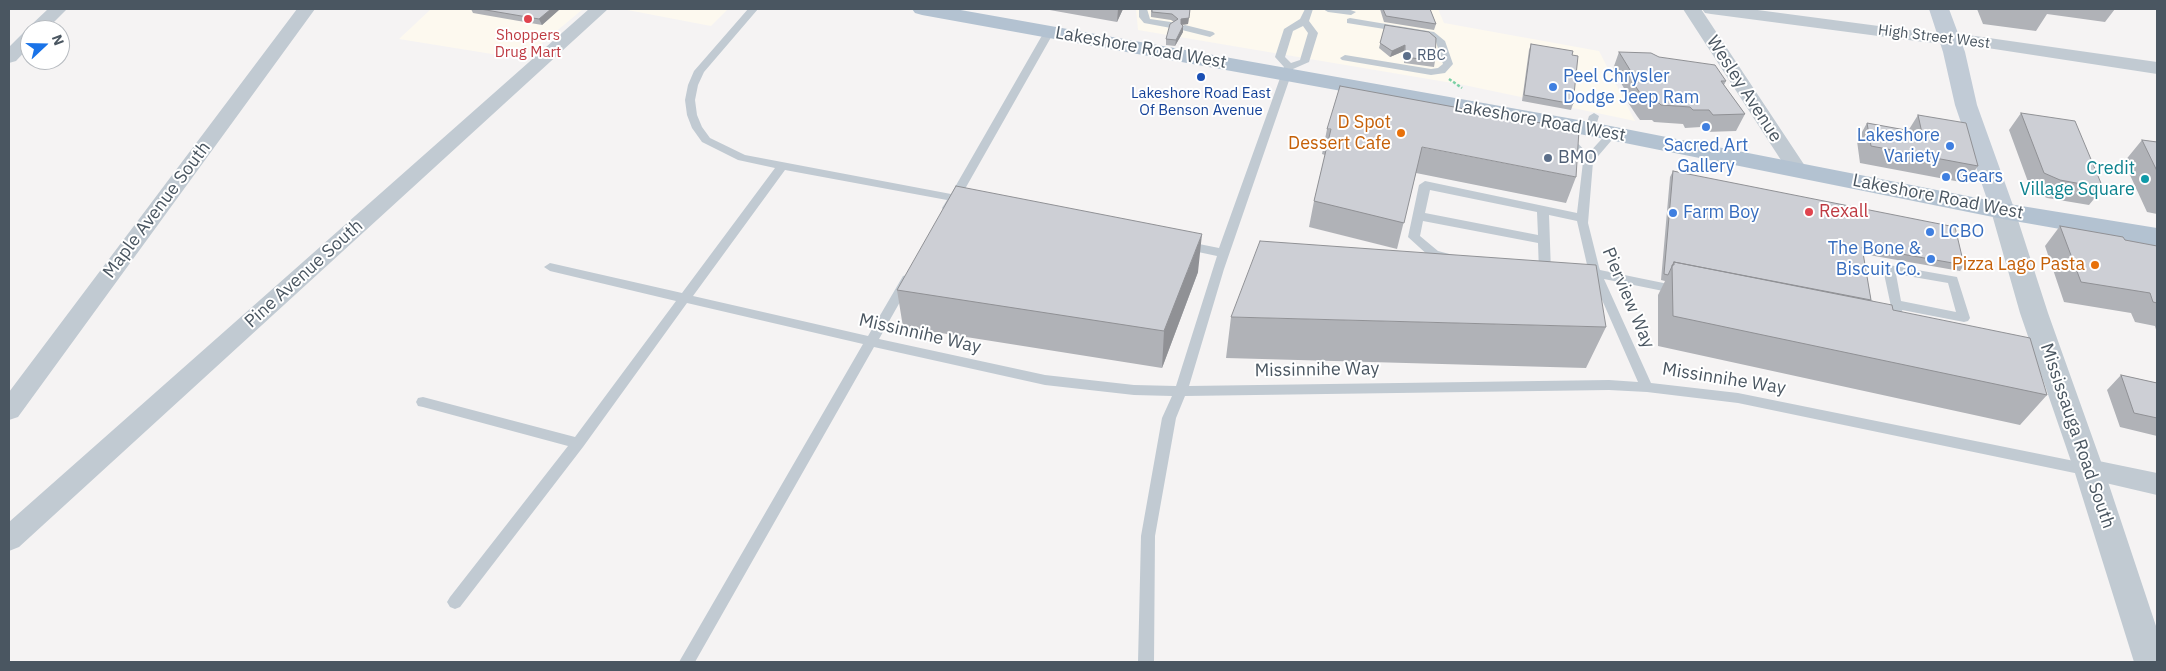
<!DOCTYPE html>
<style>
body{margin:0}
#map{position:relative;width:2166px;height:671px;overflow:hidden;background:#f5f3f3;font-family:"IBM Plex Sans",sans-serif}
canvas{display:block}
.frame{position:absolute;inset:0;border:10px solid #4a5661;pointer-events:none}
.north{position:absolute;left:20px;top:20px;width:50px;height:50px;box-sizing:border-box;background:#fff;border:1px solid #b7bbc0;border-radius:50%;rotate:69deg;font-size:14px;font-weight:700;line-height:20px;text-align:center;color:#4a5661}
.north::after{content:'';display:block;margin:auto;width:18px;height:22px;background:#1a73e8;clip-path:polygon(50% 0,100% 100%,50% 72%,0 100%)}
</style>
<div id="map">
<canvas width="2166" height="671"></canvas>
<div class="frame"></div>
<div class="north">N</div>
</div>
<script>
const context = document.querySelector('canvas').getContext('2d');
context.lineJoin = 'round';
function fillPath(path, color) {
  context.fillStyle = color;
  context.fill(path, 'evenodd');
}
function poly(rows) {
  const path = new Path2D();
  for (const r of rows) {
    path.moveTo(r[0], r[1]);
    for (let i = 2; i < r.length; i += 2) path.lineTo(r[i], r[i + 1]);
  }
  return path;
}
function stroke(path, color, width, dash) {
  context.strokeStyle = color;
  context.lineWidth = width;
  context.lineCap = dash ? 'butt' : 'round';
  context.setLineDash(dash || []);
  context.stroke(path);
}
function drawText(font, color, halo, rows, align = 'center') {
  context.font = font + ' "IBM Plex Sans",sans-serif';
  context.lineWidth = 4;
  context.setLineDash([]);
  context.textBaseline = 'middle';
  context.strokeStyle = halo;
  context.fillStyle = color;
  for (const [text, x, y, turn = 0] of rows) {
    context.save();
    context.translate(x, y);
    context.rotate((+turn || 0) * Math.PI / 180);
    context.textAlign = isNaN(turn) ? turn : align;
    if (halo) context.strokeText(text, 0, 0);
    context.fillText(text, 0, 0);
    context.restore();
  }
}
fillPath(poly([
 [431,9,583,9,523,59,399,39],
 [622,9,728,9,711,26],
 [1136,9,1438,9,1444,23,1599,51,1635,121,1464,85,1138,30]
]), '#fdf9ef');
stroke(poly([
 [1449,79,1462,88]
]), '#7ad0a6', 2.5, [3, 2]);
fillPath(poly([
 [748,9,758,9,704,72,698,85,695,100,697,115,702,127,710,138,745,155,951,194,1044,32,1049,29,1054,32,961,196,965,199,963,202,957,202,952,211,944,211,942,208,947,200,785,170,693,296,868,336,903,276,907,275,913,279,879,339,1045,375,1134,385,1176,386,1217,256,1184,249,1178,245,1184,241,1219,248,1284,67,1275,57,1284,29,1300,19,1305,9,1313,9,1309,21,1318,33,1309,62,1293,69,1224,269,1189,386,1609,380,1638,382,1592,277,1580,278,1574,274,1576,271,1588,269,1577,221,1549,215,1551,272,1545,276,1539,272,1538,243,1423,221,1420,236,1438,251,1453,255,1455,258,1449,262,1430,257,1408,237,1419,185,1425,181,1577,213,1583,162,1561,137,1566,134,1570,135,1588,154,1608,132,1612,131,1617,134,1593,162,1588,223,1599,267,1600,270,1678,286,1684,290,1678,294,1604,279,1651,383,1738,393,2089,464,2094,466,2096,470,2094,474,2089,476,1738,403,1647,392,1609,390,1185,396,1176,418,1155,536,1154,662,1138,662,1141,536,1162,418,1172,396,1134,395,1045,385,874,347,695,662,679,662,863,344,687,303,583,447,460,607,455,609,450,607,447,602,450,597,568,446,423,407,418,406,416,402,418,398,423,397,575,437,676,301,550,271,544,267,550,263,682,293,775,168,738,160,702,142,692,128,687,115,685,100,688,85,694,71,748,9],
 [1303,26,1308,33,1300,60,1291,63,1285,57,1293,31,1303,26],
 [1430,190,1537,212,1538,235,1425,213,1430,190],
 [1139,9,1147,9,1150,19,1171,22,1176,25,1171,28,1144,23,1139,17,1139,9],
 [1323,9,1348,9,1356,12,1351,15,1328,12,1323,9],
 [1350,18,1434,32,1445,41,1453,64,1445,73,1431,75,1342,60,1340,58,1345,55,1431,69,1438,68,1443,64,1436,42,1428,36,1347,23,1347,19,1350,18],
 [1185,25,1213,32,1215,34,1210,37,1182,30,1182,26,1185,25],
 [1594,113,1599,116,1595,129,1590,132,1586,131,1585,129,1589,116,1594,113],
 [1889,265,1957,277,1970,318,1968,321,1964,322,1902,310,1906,327,1904,330,1896,330,1883,269,1889,265],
 [1896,274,1948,283,1956,312,1901,301,1896,274]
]), '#c1cad2');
fillPath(poly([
 [48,9,67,9,46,30,30,30,30,46,16,61,9,63,9,47,24,32,28,31,30,26,48,9],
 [297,9,315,9,18,417,9,420,9,392,297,9],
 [589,9,608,9,19,547,9,551,9,522,589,9],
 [1683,9,1701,9,1807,169,1804,174,1797,176,1790,174,1683,9],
 [1702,9,1750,9,1924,32,1968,35,2157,62,2157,74,1968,45,1924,42,1711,14,1705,13,1702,9],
 [2089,459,2157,473,2157,495,2080,477,2076,470,2080,463,2089,459]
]), '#c1cad2');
fillPath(poly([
 [2003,203,2012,205,2015,211,2048,313,2104,470,2157,629,2157,662,2134,662,2074,470,2020,313,1991,211,1994,205,2003,203]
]), '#c1cad2');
fillPath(poly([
 [1929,9,1949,9,1965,52,1977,105,2015,211,2012,217,2003,219,1994,217,1991,211,1955,105,1943,52,1929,9]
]), '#c1cbd6');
fillPath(poly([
 [912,9,955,9,1590,122,2003,203,2157,228,2157,246,2003,219,1590,136,922,15,915,13,912,9]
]), '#b3c2d1');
fillPath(poly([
 [471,9,560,9,542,25,473,13],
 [1044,9,1123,9,1117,22],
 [1151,9,1190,9,1188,24,1181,25,1183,26,1183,32,1175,46,1166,45,1166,39,1174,22,1171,20,1151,17],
 [1380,9,1430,9,1436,24,1434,30,1384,22],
 [1977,9,2115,9,2105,22,2047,14,2036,31,1983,24],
 [1385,25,1435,61,1434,67,1404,63,1404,51,1390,57,1379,48],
 [1531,44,1572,55,1573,104,1571,110,1522,101,1529,50],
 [1619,52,1726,81,1724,85,1745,114,1736,131,1705,132,1701,127,1685,128,1683,124,1654,122,1652,120,1640,120,1637,116,1627,101,1629,97,1613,69],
 [2021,113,2103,188,2089,205,2047,198,2031,190,2009,130],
 [1918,115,1978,166,1966,183,1860,163,1857,141,1867,123,1908,131],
 [1327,129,1576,177,1566,203,1416,173,1397,249,1309,227,1314,201,1325,155,1322,154],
 [2142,140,2157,142,2157,214,2147,212,2124,162],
 [1673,171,1964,265,1960,271,1863,254,1871,300,1893,310,2047,395,2020,425,1658,346,1658,295,1665,281,1661,280,1670,177],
 [2060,226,2125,240,2157,246,2157,333,2155,326,2135,322,2131,313,2064,302,2045,246],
 [1198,272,1162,368,903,327,897,290],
 [1231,317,1606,327,1586,368,1226,358],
 [2121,375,2157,383,2157,436,2120,427,2107,390]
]), '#b0b2b7');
fillPath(poly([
 [551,9,560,9,542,25,539,19],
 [1118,9,1123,9,1117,22],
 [1190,9,1188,24,1180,25,1181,19],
 [1183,26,1183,32,1175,46,1176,40],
 [1405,45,1404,51,1390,57,1392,51],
 [1202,234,1198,272,1162,368,1164,331]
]), '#909195');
const building = poly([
 [480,9,551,9,539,19,480,9],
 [1152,9,1190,9,1189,18,1181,19,1181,24,1183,26,1176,40,1166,39,1170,24,1178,19,1172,14,1152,12,1152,9],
 [1383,9,1430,9,1436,24,1386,16,1383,9],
 [1385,25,1429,32,1436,38,1435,61,1405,57,1405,45,1392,51,1380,43,1385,25],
 [1531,44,1573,51,1572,55,1578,56,1573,104,1524,95,1531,44],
 [1619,52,1651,53,1659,57,1715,65,1726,81,1721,81,1745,114,1713,115,1709,110,1693,110,1690,107,1661,105,1659,103,1648,103,1644,99,1634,84,1638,83,1619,52],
 [1340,86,1579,130,1576,177,1422,147,1404,223,1314,201,1331,129,1327,129,1340,86],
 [2021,113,2075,121,2103,188,2060,180,2044,173,2021,113],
 [1918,115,1966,123,1978,166,1871,146,1867,123,1922,133,1918,115],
 [2142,140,2157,142,2157,171,2142,140],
 [1673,171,1955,227,1964,265,1862,247,1871,300,1674,262,1668,275,1664,274,1673,171],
 [956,186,1202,234,1164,331,897,290,956,186],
 [2060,226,2123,237,2125,240,2157,246,2157,303,2153,302,2150,293,2081,282,2060,226],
 [1260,241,1596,265,1606,327,1231,317,1260,241],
 [1674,262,1892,305,1893,310,2030,338,2047,395,1673,316,1672,265,1674,265,1674,262],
 [2121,375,2157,383,2157,418,2134,413,2121,375]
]);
fillPath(building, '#cdcfd5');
stroke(building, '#909195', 1);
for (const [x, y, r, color] of [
 [528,19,5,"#e0444e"],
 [1407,56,5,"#5c6f8a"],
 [1201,77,5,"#1a4fb4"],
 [1553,87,5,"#3f7fe0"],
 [1706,127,5,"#3f7fe0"],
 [1401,133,5,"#e8710a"],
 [1950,146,5,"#3f7fe0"],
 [1548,158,5,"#5c6f8a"],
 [1946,177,5,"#3f7fe0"],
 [2145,179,5,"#0f9aa8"],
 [1809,212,5,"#e0444e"],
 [1673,213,5,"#3f7fe0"],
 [1930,232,5,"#3f7fe0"],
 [1931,259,5,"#3f7fe0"],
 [2095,265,5,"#e8710a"]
]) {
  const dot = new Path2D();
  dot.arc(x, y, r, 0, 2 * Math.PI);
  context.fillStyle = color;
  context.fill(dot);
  stroke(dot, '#fff', 2);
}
drawText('15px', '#be3a42', '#fff', [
 ["Shoppers",528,36],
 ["Drug Mart",528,53]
]);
drawText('15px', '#4a5661', '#fff', [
 ["High Street West",1934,37,7]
]);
drawText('15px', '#4e5e75', '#fff', [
 ["RBC",1417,56]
], 'left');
drawText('15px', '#164399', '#fff', [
 ["Lakeshore Road East",1201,94],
 ["Of Benson Avenue",1201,111]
]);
drawText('18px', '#4a5661', '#fff', [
 ["Lakeshore Road West",1141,48,10],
 ["Wesley Avenue",1744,89,57],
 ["Lakeshore Road West",1540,121,10],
 ["Lakeshore Road West",1938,197,11],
 ["Maple Avenue South",157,210,-53],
 ["Pine Avenue South",304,274,-42],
 ["Pierview Way",1628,298,67],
 ["Missinnihe Way",920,334,13],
 ["Missinnihe Way",1317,370,-1],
 ["Missinnihe Way",1724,379,9],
 ["Mississauga Road South",2077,436,71]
]);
drawText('18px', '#366cbe', '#fff', [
 ["Peel Chrysler",1563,77],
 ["Dodge Jeep Ram",1563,98],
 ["Lakeshore",1940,136,"right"],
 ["Variety",1940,157,"right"],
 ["Sacred Art",1706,146,"center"],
 ["Gallery",1706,167,"center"],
 ["Gears",1956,177],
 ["Farm Boy",1683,213],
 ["LCBO",1940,232],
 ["The Bone &",1921,249,"right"],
 ["Biscuit Co.",1921,270,"right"]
], 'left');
drawText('18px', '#c56008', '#fff', [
 ["D Spot",1391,123],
 ["Dessert Cafe",1391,144],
 ["Pizza Lago Pasta",2085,265]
], 'right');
drawText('18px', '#4e5e75', '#fff', [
 ["BMO",1558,158]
], 'left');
drawText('18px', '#0d838f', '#fff', [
 ["Credit",2135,169],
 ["Village Square",2135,190]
], 'right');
drawText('18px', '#be3a42', '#fff', [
 ["Rexall",1819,212]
], 'left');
</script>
